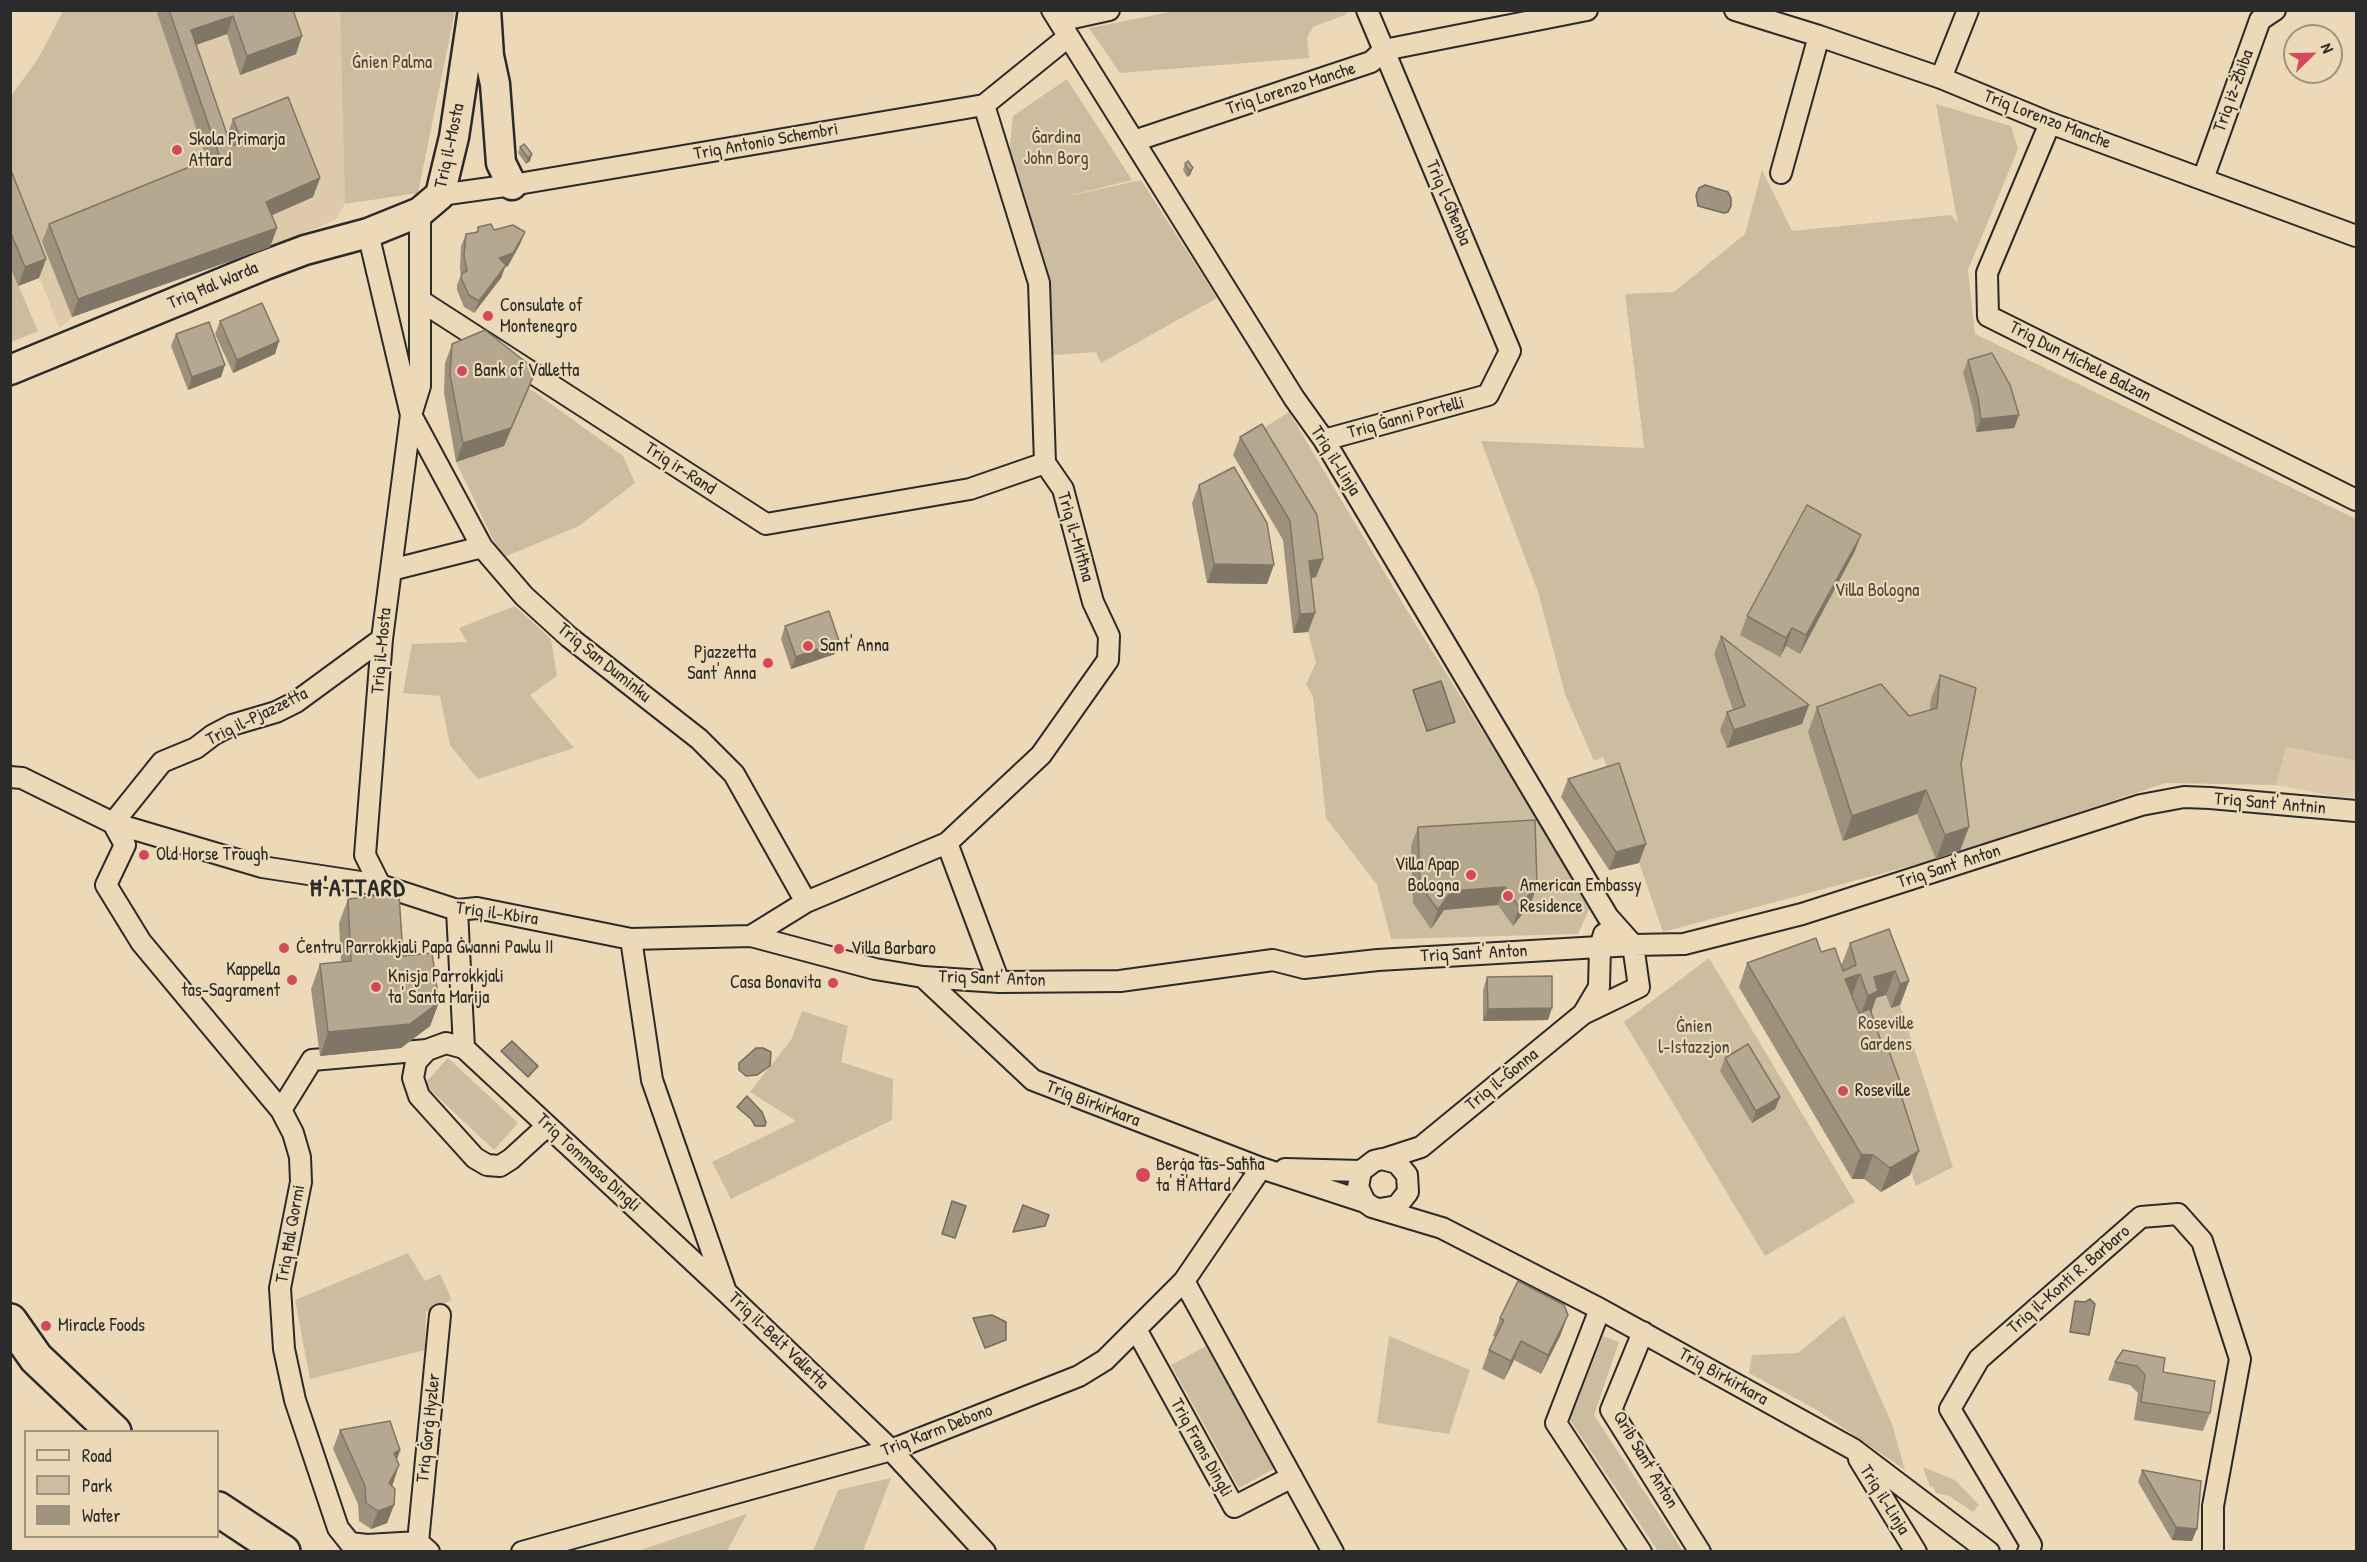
<!DOCTYPE html>
<meta charset="utf-8">
<style>
body{margin:0}
#map{position:relative;width:2367px;height:1562px;overflow:hidden;background:#ecd9b7;font-family:"Patrick Hand",sans-serif}
canvas{display:block}
.frame{position:absolute;inset:0;border:12px solid #2b2b2b;pointer-events:none}
.legend{position:absolute;left:24px;top:1430px;width:195px;height:108px;box-sizing:border-box;background:#ecd9b7;border:2px solid #9f937f;margin:0;padding:8px 10px;list-style:none;font-size:18px;color:#2b2b2b}
.legend li{display:flex;align-items:center;gap:12px;height:30px}
.legend b{width:30px;border:2px solid #9f937f}
.north{position:absolute;left:2283px;top:24px;width:60px;height:60px;box-sizing:border-box;background:#ecd9b7;border:2px solid #9f937f;border-radius:50%;rotate:67deg;font-size:16px;font-weight:700;line-height:24px;text-align:center;color:#2b2b2b}
.north::after{content:'';display:block;margin:auto;width:21px;height:27px;background:#d1495b;clip-path:polygon(50% 0,100% 100%,50% 72%,0 100%)}
</style>
<div id="map">
<canvas width="2367" height="1562"></canvas>
<div class="frame"></div>
<ul class="legend">
<li><b style="height:8px;background:#ecd9b7"></b>Road</li>
<li><b style="height:16px;background:#cdbda0"></b>Park</li>
<li><b style="height:16px;background:#a09480"></b>Water</li>
</ul>
<div class="north">N</div>
</div>
<script>
const context = document.querySelector('canvas').getContext('2d');
context.lineJoin = 'round';
function fillPath(path, color) {
  context.fillStyle = color;
  context.fill(path, 'evenodd');
}
function poly(rows) {
  const path = new Path2D();
  for (const r of rows) {
    path.moveTo(r[0], r[1]);
    for (let i = 2; i < r.length; i += 2) path.lineTo(r[i], r[i + 1]);
  }
  return path;
}
function stroke(path, color, width, dash) {
  context.strokeStyle = color;
  context.lineWidth = width;
  context.lineCap = dash ? 'butt' : 'round';
  context.setLineDash(dash || []);
  context.stroke(path);
}
function drawText(font, color, halo, rows, align = 'center') {
  context.font = font + ' "Patrick Hand",sans-serif';
  context.lineWidth = 4.5;
  context.setLineDash([]);
  context.textBaseline = 'middle';
  context.strokeStyle = halo;
  context.fillStyle = color;
  for (const [text, x, y, turn = 0] of rows) {
    context.save();
    context.translate(x, y);
    context.rotate((+turn || 0) * Math.PI / 180);
    context.textAlign = isNaN(turn) ? turn : align;
    if (halo) context.strokeText(text, 0, 0);
    context.fillText(text, 0, 0);
    context.restore();
  }
}
fillPath(poly([
 [66,11,340,11,345,204,335,220,270,247,72,317,59,328,11,203,11,96,38,59],
 [2286,747,2356,761,2356,797,2338,797,2276,785]
]), '#dccaab');
fillPath(poly([
 [1345,10,1347,14,1313,27,1307,38,1309,58,1120,73,1089,28,1175,11],
 [63,11,156,11,212,174,42,242,30,253,11,203,11,96,38,59],
 [340,11,455,11,418,193,345,204],
 [1067,79,1132,180,1060,198,1141,180,1217,298,1101,363,1096,352,1052,355,1041,277,1009,154,1013,116],
 [1936,104,2011,126,2018,149,1968,270,1975,334,2356,519,2356,761,2286,747,2276,785,2166,783,1936,859,1663,932,1603,757,1594,761,1565,694,1538,592,1481,441,1644,448,1625,294,1674,292,1745,234,1762,170,1792,231,1951,215,1958,224],
 [10,266,38,331,11,342,10,342],
 [529,388,623,456,635,483,579,526,502,558,456,462,504,446],
 [1289,412,1408,612,1591,905,1578,934,1391,939,1377,885,1326,818,1313,697,1306,684,1316,663,1308,632,1302,580,1251,436],
 [515,606,551,639,557,676,530,695,574,748,478,779,450,745,440,696,403,693,412,644,467,642,459,628],
 [1709,958,1855,1202,1765,1256,1624,1022],
 [1886,995,1900,1005,1953,1167,1916,1186,1903,1150,1865,1002],
 [802,1011,848,1026,841,1062,893,1079,892,1120,731,1199,712,1162,796,1121,750,1092,791,1040],
 [448,1058,518,1123,494,1150,424,1084],
 [408,1253,425,1281,440,1274,452,1300,426,1312,425,1350,310,1379,295,1300],
 [1844,1315,1892,1424,1905,1470,1817,1410,1749,1373,1752,1355,1798,1353],
 [1389,1336,1470,1370,1449,1434,1377,1423],
 [1603,1336,1619,1342,1594,1415,1683,1551,1658,1551,1570,1420],
 [1206,1346,1274,1469,1239,1488,1171,1365],
 [1923,1467,1955,1480,1979,1505,1973,1512,1949,1496,1936,1493,1933,1486,1930,1487],
 [891,1478,863,1551,813,1551,838,1490],
 [747,1514,727,1551,640,1551,641,1550]
]), '#cdbda0');
const water = poly([
 [1705,185,1728,192,1731,198,1731,206,1728,212,1724,213,1698,206,1696,195,1699,188,1705,185],
 [1441,681,1455,722,1427,731,1413,690,1441,681],
 [512,1041,538,1066,528,1077,501,1051,512,1041],
 [756,1048,763,1048,771,1052,770,1066,757,1075,746,1076,739,1070,739,1063,756,1048],
 [747,1096,762,1112,766,1122,765,1126,755,1126,751,1119,737,1107,747,1096],
 [952,1201,966,1206,955,1238,942,1234,952,1201],
 [1023,1205,1049,1215,1045,1226,1013,1232,1023,1205],
 [2090,1299,2095,1304,2089,1335,2070,1332,2075,1301,2085,1302,2090,1299],
 [992,1315,1006,1322,1006,1340,985,1348,973,1318,992,1315]
]);
fillPath(water, '#a09480');
stroke(water, '#716a5e', 1.5);
const street = poly([
 [1052,10,1294,398,1324,440,1608,917,1633,945],
 [1735,10,1819,36,1941,78,2050,123,2356,236],
 [1059,21,1109,10],
 [1941,78,1968,10],
 [2050,123,1987,273,1988,316,2356,500],
 [1134,141,1371,62,1384,50,1587,10],
 [1781,173,1819,36],
 [2203,179,2260,20,2275,10],
 [440,195,512,185,984,105,1068,37],
 [368,233,411,415,482,547,524,596,569,637,699,739,734,774,806,902],
 [421,301,766,524,970,489,1045,463],
 [1324,440,1488,395,1510,351,1367,10],
 [391,570,482,547],
 [10,777,22,778,113,823,262,867,380,885,457,910,477,908,631,939,751,936,875,969,923,977,999,982,1120,981,1273,960,1304,968,1378,960,1633,945,1684,944,1802,914,2141,805,2184,797,2210,798,2356,811],
 [113,823,125,845,106,885,141,942,281,1110,293,1133,300,1157,301,1182,280,1288,284,1349,295,1400,338,1528,350,1543,367,1545,418,1542,429,1552],
 [113,823,162,762,196,748,213,735,232,725,276,712,296,702,382,639],
 [947,843,999,982],
 [380,885,365,855,382,639,411,415,420,386,420,212],
 [457,910,464,1048],
 [751,936,806,902,947,843,1041,755,1108,660,1109,636,1093,602,1063,489,1045,463,1039,283,984,105],
 [631,939,652,1080,725,1289],
 [923,977,1033,1080,1261,1168,1365,1202,1372,1207,1442,1228,1600,1309,1853,1449,1989,1552],
 [1583,1014,1599,987,1600,947,1604,934],
 [281,1110,312,1060,427,1050],
 [547,1126,511,1159,500,1166,487,1165,475,1158,419,1096,413,1078,416,1062,427,1050,446,1043,464,1048,726,1292,891,1450,985,1552],
 [1384,1159,1421,1147,1583,1014,1639,987,1633,945],
 [1285,1169,1361,1171],
 [1365,1202,1358,1187,1361,1171,1374,1161,1382,1159,1397,1163,1407,1175,1408,1192,1397,1206,1380,1209],
 [1184,1281,1333,1552],
 [1600,1309,1556,1423,1641,1552],
 [1137,1331,1234,1507,1292,1477],
 [1643,1332,1611,1410,1700,1552],
 [1859,1459,1916,1552],
 [418,1542,440,1315],
 [522,1552,891,1450,1079,1376,1105,1360,1184,1281,1261,1168],
 [2028,1552,2031,1545,1950,1409,1979,1359,2141,1217,2178,1214,2202,1241,2240,1359,2213,1506,2213,1552]
]);
const secondary = poly([
 [486,10,489,56,495,84,501,163,512,185],
 [10,370,265,265,305,250,368,233,420,212,440,195,454,137,473,10]
]);
const highway = poly([
 [10,1321,36,1358,114,1432],
 [218,1509,283,1552]
]);
stroke(street, '#2b2b2b', 24);
stroke(secondary, '#2b2b2b', 33);
stroke(highway, '#2b2b2b', 38);
stroke(street, '#ecd9b7', 20);
stroke(secondary, '#ecd9b7', 28);
stroke(highway, '#ecd9b7', 33);
fillPath(poly([
 [156,10,293,10,296,54,240,75,227,34,196,45,227,136,233,119,320,178,313,197,271,215,277,228,270,247,72,317,42,242,49,224,207,160],
 [520,147,532,154,530,161,526,164,518,153],
 [1185,163,1193,168,1190,175,1187,177,1183,170],
 [10,168,46,259,39,278,18,286,10,266],
 [478,227,494,230,525,232,520,244,508,266,505,267,501,278,474,313,464,307,457,290,457,285,461,275,460,268,461,246,466,234,476,233],
 [220,321,279,341,275,354,233,373,215,334],
 [176,334,221,377,188,390,171,346],
 [452,344,536,370,529,388,504,446,456,462,444,393,445,363],
 [1968,360,2019,415,2014,428,1976,432,1973,410,1963,372],
 [1240,437,1323,559,1316,577,1311,578,1315,613,1308,632,1293,633,1283,540,1233,455],
 [1199,485,1267,584,1207,583,1192,503],
 [1861,535,1854,553,1800,654,1786,646,1780,657,1740,635,1747,616],
 [785,626,835,654,791,669,781,639],
 [1721,636,1802,724,1727,748,1720,730,1727,712,1733,710,1714,654],
 [1940,675,1961,764,1960,851,1936,859,1917,814,1843,841,1808,732,1817,707,1909,716,1930,710,1931,699],
 [1568,779,1639,863,1609,870,1561,797],
 [1418,827,1537,885,1531,903,1513,926,1498,905,1444,910,1431,929,1413,903,1411,846],
 [348,899,403,956,439,1002,430,1026,401,1048,320,1056,311,989,320,964,341,962,339,923],
 [1889,929,1909,981,1900,1005,1891,1008,1886,995,1876,998,1871,1012,1882,1044,1903,1090,1901,1094,1910,1175,1881,1192,1864,1179,1852,1179,1739,987,1747,963,1821,952,1841,966,1850,943],
 [1487,977,1548,1020,1483,1021,1483,990],
 [1725,1058,1780,1097,1775,1109,1752,1123,1720,1071],
 [1500,1318,1561,1334,1541,1374,1514,1360,1504,1380,1482,1369,1489,1350,1495,1337,1493,1336],
 [2123,1350,2163,1372,2210,1413,2203,1431,2134,1420,2138,1393,2130,1385,2108,1380,2115,1362],
 [340,1430,400,1450,397,1460,399,1465,391,1486,394,1505,387,1523,371,1529,359,1521,358,1504,333,1449],
 [2142,1470,2192,1541,2172,1540,2138,1482]
]), '#9d907c');
fillPath(poly([
 [233,16,227,34,184,49,191,30],
 [302,36,296,54,240,75,247,56],
 [532,154,530,161,526,164,528,158],
 [1193,168,1190,175,1187,177,1189,171],
 [320,178,313,197,259,221,266,202],
 [277,228,270,247,72,317,78,299],
 [525,232,520,244,508,266,505,267,501,278,474,313,479,301,499,258],
 [46,259,39,278,18,286,25,267],
 [279,341,275,354,233,373,237,360],
 [225,365,221,377,188,390,192,377],
 [536,370,529,388,504,446,456,462,463,443],
 [2019,415,2014,428,1976,432,1981,419],
 [1861,535,1854,553,1800,654,1806,635],
 [1323,559,1316,577,1302,580,1309,561],
 [1214,564,1274,565,1267,584,1207,583],
 [1315,613,1308,632,1293,633,1300,614],
 [1792,628,1786,646,1780,657,1786,638],
 [839,641,835,654,791,669,796,657],
 [1809,705,1802,724,1727,748,1734,730],
 [1926,790,1917,814,1843,841,1852,816],
 [1969,827,1960,851,1936,859,1945,835],
 [1646,844,1639,863,1609,870,1616,852],
 [1537,885,1531,903,1513,926,1519,907],
 [1505,887,1498,905,1444,910,1431,929,1438,910,1451,891],
 [1895,971,1886,995,1876,998,1870,1016,1859,1020,1874,977],
 [1860,974,1851,998,1845,979],
 [1909,981,1900,1005,1891,1008,1900,984],
 [439,1002,430,1026,401,1048,320,1056,328,1032],
 [1552,1008,1548,1020,1483,1021,1488,1009],
 [1780,1097,1775,1109,1752,1123,1756,1111],
 [1919,1151,1910,1175,1881,1192,1890,1168],
 [1861,1154,1873,1155,1864,1179,1852,1179],
 [1568,1315,1561,1334,1541,1374,1548,1355],
 [1521,1341,1514,1360,1504,1380,1511,1361],
 [400,1450,394,1468,394,1453],
 [399,1465,393,1484,382,1502,389,1483],
 [394,1505,387,1523,371,1529,378,1511],
 [2176,1527,2197,1529,2192,1541,2172,1540]
]), '#7f7665');
const building = poly([
 [169,10,293,10,302,36,247,56,233,16,191,30,231,146,242,142,233,119,288,97,320,178,266,202,277,228,78,299,49,224,219,155,169,10],
 [524,144,532,154,528,158,520,147,524,144],
 [1188,161,1193,168,1189,171,1185,163,1188,161],
 [10,168,46,259,25,267,10,231,10,168],
 [491,224,494,230,513,225,525,232,513,253,499,258,506,265,479,301,469,295,461,278,462,273,467,271,464,256,466,234,478,232,478,227,491,224],
 [262,303,279,341,237,360,220,321,262,303],
 [209,322,225,365,192,377,176,334,209,322],
 [485,330,536,370,511,428,463,443,450,375,452,344,485,330],
 [1992,353,2010,385,2019,415,1981,419,1978,398,1968,360,1992,353],
 [1262,424,1317,515,1323,559,1309,561,1315,613,1300,614,1290,521,1240,437,1262,424],
 [1234,467,1267,523,1274,565,1214,564,1199,485,1234,467],
 [1807,505,1861,535,1806,635,1792,628,1786,638,1747,616,1807,505],
 [829,611,839,641,796,657,785,626,829,611],
 [1721,636,1809,705,1734,730,1727,712,1745,706,1721,636],
 [1940,675,1976,688,1961,764,1969,827,1945,835,1926,790,1852,816,1817,707,1881,684,1909,716,1937,708,1940,675],
 [1619,763,1646,844,1616,852,1568,779,1619,763],
 [1535,820,1537,885,1519,907,1505,887,1451,891,1438,910,1420,885,1418,827,1535,820],
 [399,894,403,956,432,953,439,1002,410,1024,328,1032,320,964,351,961,348,899,399,894],
 [1889,929,1909,981,1900,984,1895,971,1874,977,1878,991,1868,996,1860,974,1845,979,1859,1013,1870,1009,1882,1044,1886,1043,1903,1090,1900,1092,1919,1151,1890,1168,1873,1155,1861,1154,1747,963,1816,938,1821,952,1835,948,1843,971,1856,965,1850,943,1889,929],
 [1552,976,1552,1008,1488,1009,1487,977,1552,976],
 [1748,1044,1780,1097,1756,1111,1725,1058,1748,1044],
 [1518,1281,1564,1305,1568,1315,1548,1355,1521,1341,1511,1361,1489,1350,1504,1320,1500,1318,1518,1281],
 [2123,1350,2165,1358,2163,1372,2215,1381,2210,1413,2141,1402,2145,1375,2137,1366,2115,1362,2123,1350],
 [390,1421,400,1450,394,1453,399,1465,389,1483,395,1489,394,1505,378,1511,366,1503,365,1486,340,1430,390,1421],
 [2142,1470,2201,1481,2197,1529,2176,1527,2142,1470]
]);
fillPath(building, '#b6a890');
stroke(building, '#7f7665', 1.5);
for (const [x, y, r, color] of [
 [177,150,6,"#d1495b"],
 [488,316,6,"#d1495b"],
 [462,371,6,"#d1495b"],
 [808,646,6,"#d1495b"],
 [768,663,6,"#d1495b"],
 [144,855,6,"#d1495b"],
 [1471,875,6,"#d1495b"],
 [1508,896,6,"#d1495b"],
 [284,948,6,"#d1495b"],
 [839,949,6,"#d1495b"],
 [292,980,6,"#d1495b"],
 [833,983,6,"#d1495b"],
 [376,987,6,"#d1495b"],
 [1843,1091,6,"#d1495b"],
 [1143,1175,8,"#d1495b"],
 [46,1326,6,"#d1495b"]
]) {
  const dot = new Path2D();
  dot.arc(x, y, r, 0, 2 * Math.PI);
  context.fillStyle = color;
  context.fill(dot);
  stroke(dot, '#ecd9b7', 2);
}
drawText('18px', '#4b4842', '#ecd9b7', [
 ["Ġnien Palma",392,63],
 ["Ġardina",1056,138],
 ["John Borg",1056,159],
 ["Villa Bologna",1877,591],
 ["Roseville",1886,1024],
 ["Gardens",1886,1045],
 ["Ġnien",1694,1027],
 ["l-Istazzjon",1694,1048]
]);
drawText('18px', '#2b2b2b', '#ecd9b7', [
 ["Triq Lorenzo Manche",1291,89,-18],
 ["Triq iż-Żbiba",2234,91,-70],
 ["Triq Lorenzo Manche",2047,120,21],
 ["Triq Antonio Schembri",766,142,-10],
 ["Triq il-Mosta",450,146,-78],
 ["Triq l-Għenba",1448,203,67],
 ["Triq Ħal Warda",213,286,-23],
 ["Triq Dun Michele Balzan",2080,362,27],
 ["Triq Ġanni Portelli",1406,418,-15],
 ["Triq il-Linja",1335,461,58],
 ["Triq ir-Rand",680,469,33],
 ["Triq il-Mitħna",1075,537,74],
 ["Triq il-Mosta",382,651,-85],
 ["Triq San Duminku",604,663,39],
 ["Triq il-Pjazzetta",257,717,-26],
 ["Triq Sant' Antnin",2270,804,5],
 ["Triq Sant' Anton",1949,867,-18],
 ["Triq il-Kbira",497,914,8],
 ["Triq Sant' Anton",1474,954,-3],
 ["Triq Sant' Anton",992,979,2],
 ["Triq il-Ġonna",1502,1080,-39],
 ["Triq Birkirkara",1093,1104,21],
 ["Triq Tommaso Dingli",588,1163,43],
 ["Triq Ħal Qormi",291,1234,-80],
 ["Triq il-Konti R. Barbaro",2069,1280,-41],
 ["Triq il-Belt Valletta",778,1341,44],
 ["Triq Birkirkara",1723,1377,29],
 ["Triq Ġorġ Hyzler",429,1428,-84],
 ["Triq Karm Debono",937,1431,-21],
 ["Triq Frans Dingli",1201,1448,61],
 ["Qrib Sant' Anton",1645,1460,59],
 ["Triq il-Linja",1884,1500,58]
]);
drawText('18px', '#2b2b2b', '#ecd9b7', [
 ["Skola Primarja",189,140],
 ["Attard",189,161],
 ["Consulate of",500,306],
 ["Montenegro",500,327],
 ["Bank of Valletta",474,371],
 ["Sant' Anna",820,646],
 ["Pjazzetta",756,653,"right"],
 ["Sant' Anna",756,674,"right"],
 ["Old Horse Trough",156,855],
 ["Villa Apap",1459,865,"right"],
 ["Bologna",1459,886,"right"],
 ["American Embassy",1520,886],
 ["Residence",1520,907],
 ["Ċentru Parrokkjali Papa Ġwanni Pawlu II",296,948],
 ["Villa Barbaro",851,949],
 ["Kappella",280,970,"right"],
 ["tas-Sagrament",280,991,"right"],
 ["Knisja Parrokkjali",388,977],
 ["ta' Santa Marija",388,998],
 ["Casa Bonavita",821,983,"right"],
 ["Roseville",1855,1091],
 ["Berġa tas-Saħħa",1156,1165],
 ["ta' Ħ'Attard",1156,1186],
 ["Miracle Foods",58,1326]
], 'left');
context.letterSpacing = '1.5px';
drawText('bold 24px', '#2b2b2b', '#ecd9b7', [
 ["Ħ'ATTARD",358,890]
]);
context.letterSpacing = '0px';
</script>
